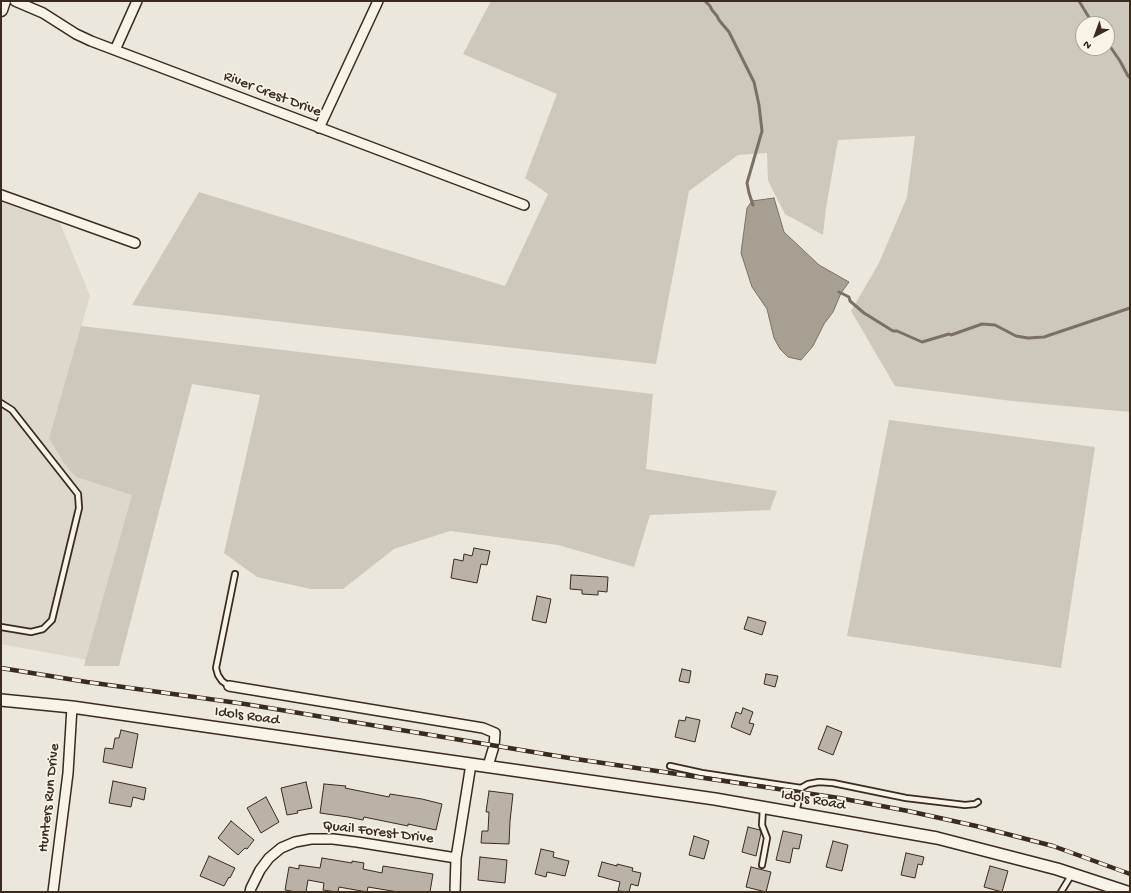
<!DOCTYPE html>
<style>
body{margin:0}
#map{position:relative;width:1131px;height:893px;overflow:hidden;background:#ece7dc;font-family:"Gochi Hand",sans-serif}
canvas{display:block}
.frame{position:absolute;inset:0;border:2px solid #3b2a1e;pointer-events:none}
.north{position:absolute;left:1075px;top:16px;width:40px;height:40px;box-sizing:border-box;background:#f7f3e8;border:1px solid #aca397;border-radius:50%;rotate:221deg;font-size:11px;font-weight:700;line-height:16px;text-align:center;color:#3b2a1e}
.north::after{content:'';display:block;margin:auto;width:14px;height:18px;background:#3b2a1e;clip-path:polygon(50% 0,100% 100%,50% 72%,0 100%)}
</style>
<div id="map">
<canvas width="1131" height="893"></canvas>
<div class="frame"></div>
<div class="north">N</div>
</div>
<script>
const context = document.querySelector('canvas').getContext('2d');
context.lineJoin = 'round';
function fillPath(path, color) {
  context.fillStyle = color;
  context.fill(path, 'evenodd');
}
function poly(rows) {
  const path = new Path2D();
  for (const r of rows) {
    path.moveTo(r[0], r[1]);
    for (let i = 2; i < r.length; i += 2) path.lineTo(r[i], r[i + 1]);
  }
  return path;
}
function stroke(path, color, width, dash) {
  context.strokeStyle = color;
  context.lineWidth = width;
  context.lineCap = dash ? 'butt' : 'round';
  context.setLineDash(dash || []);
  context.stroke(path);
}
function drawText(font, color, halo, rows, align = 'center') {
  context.font = font + ' "Gochi Hand",sans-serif';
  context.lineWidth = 3.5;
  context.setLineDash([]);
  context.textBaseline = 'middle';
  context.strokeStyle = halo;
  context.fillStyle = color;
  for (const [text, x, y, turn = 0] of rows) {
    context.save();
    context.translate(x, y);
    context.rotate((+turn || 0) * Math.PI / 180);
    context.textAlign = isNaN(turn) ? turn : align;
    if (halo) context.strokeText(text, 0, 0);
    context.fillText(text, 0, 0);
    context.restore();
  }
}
fillPath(poly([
 [1,200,58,218,90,296,49,438,143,498,98,662,1,644]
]), '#ddd7cc');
fillPath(poly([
 [491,1,1130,1,1130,412,1012,401,895,386,851,311,879,263,907,197,915,136,838,140,826,208,823,235,785,214,768,181,767,153,738,155,689,191,656,364,132,305,199,192,505,286,548,194,525,178,557,94,463,54],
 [1083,24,1107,24,1107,48,1083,48],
 [81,326,653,394,646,469,777,491,770,510,650,515,634,567,558,545,450,531,394,549,343,589,310,589,257,577,224,553,260,395,192,384,119,666,84,666,132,495,76,477,64,463,49,438],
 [889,420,1095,447,1061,668,847,636]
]), '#cec8bc');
const water = poly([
 [774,198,784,232,819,265,849,282,841,293,833,312,824,324,813,346,801,360,788,357,780,349,774,338,767,309,752,287,741,253,747,208,752,201,774,198]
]);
fillPath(water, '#a89f93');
stroke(water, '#7c7064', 1);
stroke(poly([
 [705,1,710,6,712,10,717,16,719,20,729,32,754,82,759,105,762,131,747,183,749,193,753,205],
 [1079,1,1093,24],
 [1107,42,1120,61,1128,76,1130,78],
 [839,292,849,297,850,301,864,313,893,331,897,331,922,342,949,334,951,335,982,324,995,325,1016,336,1028,338,1044,337,1130,308]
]), '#7c7064', 3);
const building = poly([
 [474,548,490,551,487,565,481,564,477,583,451,578,454,559,463,561,464,554,472,556,474,548],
 [571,575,608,577,607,592,598,591,598,595,582,594,582,590,570,589,571,575],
 [537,596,551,599,546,623,532,620,537,596],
 [748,617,766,622,762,635,744,629,748,617],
 [682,669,691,671,689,683,679,681,682,669],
 [766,674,778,676,775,687,764,684,766,674],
 [743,708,753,712,749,723,754,724,750,735,731,727,736,712,741,714,743,708],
 [686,717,700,720,695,742,675,737,679,720,685,721,686,717],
 [827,726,842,732,833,755,818,749,827,726],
 [121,730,138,734,132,768,103,762,105,748,113,749,115,738,119,738,121,730],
 [113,781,146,788,144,800,133,797,131,807,109,803,113,781],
 [306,782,312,808,297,811,298,813,287,815,281,788,306,782],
 [324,784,346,786,345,788,389,797,390,794,422,799,442,804,436,830,408,824,408,826,364,817,363,820,348,817,320,813,324,784],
 [489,791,513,794,510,821,509,844,481,843,482,831,488,831,489,812,486,812,489,791],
 [266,797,279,822,261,833,247,808,266,797],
 [231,821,254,840,247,849,245,848,238,855,218,838,231,821],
 [748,827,760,830,761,833,756,856,742,852,748,827],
 [783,831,802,835,799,849,793,848,790,863,776,860,783,831],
 [694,836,709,841,704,859,689,855,694,836],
 [833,841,848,845,842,871,826,867,833,841],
 [541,849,554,852,553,857,569,861,565,876,547,872,546,877,535,874,541,849],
 [906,853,924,857,922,865,918,864,915,878,901,875,906,853],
 [209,856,235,868,230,878,229,877,224,886,200,876,209,856],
 [480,857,507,860,505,883,478,880,480,857],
 [322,858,352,863,352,861,364,863,363,869,382,873,383,866,433,874,430,892,398,892,368,887,367,892,339,887,338,892,337,892,323,890,324,883,308,880,306,892,296,892,285,890,289,867,299,869,299,865,320,868,322,858],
 [602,862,617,866,617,864,633,868,632,871,641,873,638,886,631,884,629,892,618,891,620,882,598,876,602,862],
 [990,866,1008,871,1002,892,984,887,990,866],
 [751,867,771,872,766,892,746,887,751,867]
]);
fillPath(building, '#bab2a7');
stroke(building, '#3b2a1e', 1);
const service = poly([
 [1,403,12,410,78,494,79,508,52,620,43,629,31,632,1,627],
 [229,686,222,681,218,675,216,668,235,574],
 [670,766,702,773,801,788,796,814],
 [801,788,808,784,819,782,833,783,906,798,965,805,975,804,978,802],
 [762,865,767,838,762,825,763,808],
 [1061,892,1072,874]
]);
const minor = poly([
 [15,1,43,13,76,34,91,41,524,205],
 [115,50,137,1],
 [319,128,378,1],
 [1,195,135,243],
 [229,686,483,728,495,733,494,746,488,766],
 [53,892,68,773,72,707],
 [250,892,251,888,260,870,269,858,281,848,295,842,311,839,333,839,357,842,456,858],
 [455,892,456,858,471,764]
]);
const tertiary = poly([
 [1,700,72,707,715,799,937,838,1057,869,1127,892]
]);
const secondary = poly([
 [1,10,4,1]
]);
stroke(service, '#3b2a1e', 8);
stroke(minor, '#3b2a1e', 12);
stroke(tertiary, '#3b2a1e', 14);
stroke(secondary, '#3b2a1e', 15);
stroke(service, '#f7f3e8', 4.5);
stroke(minor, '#f7f3e8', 9);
stroke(tertiary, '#f7f3e8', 11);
stroke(secondary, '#f7f3e8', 12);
const rail = poly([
 [1,668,87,682,245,704,569,758,839,798,908,811,976,826,1053,846,1130,874]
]);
stroke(rail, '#3b2a1e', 4.5);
stroke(rail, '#f7f3e8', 3, [9]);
drawText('15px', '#3b2a1e', '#f7f3e8', [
 ["River Crest Drive",272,95,21],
 ["Idols Road",247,717,8],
 ["Hunters Run Drive",50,798,-84],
 ["Idols Road",813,801,10],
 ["Quail Forest Drive",378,833,7]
]);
</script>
